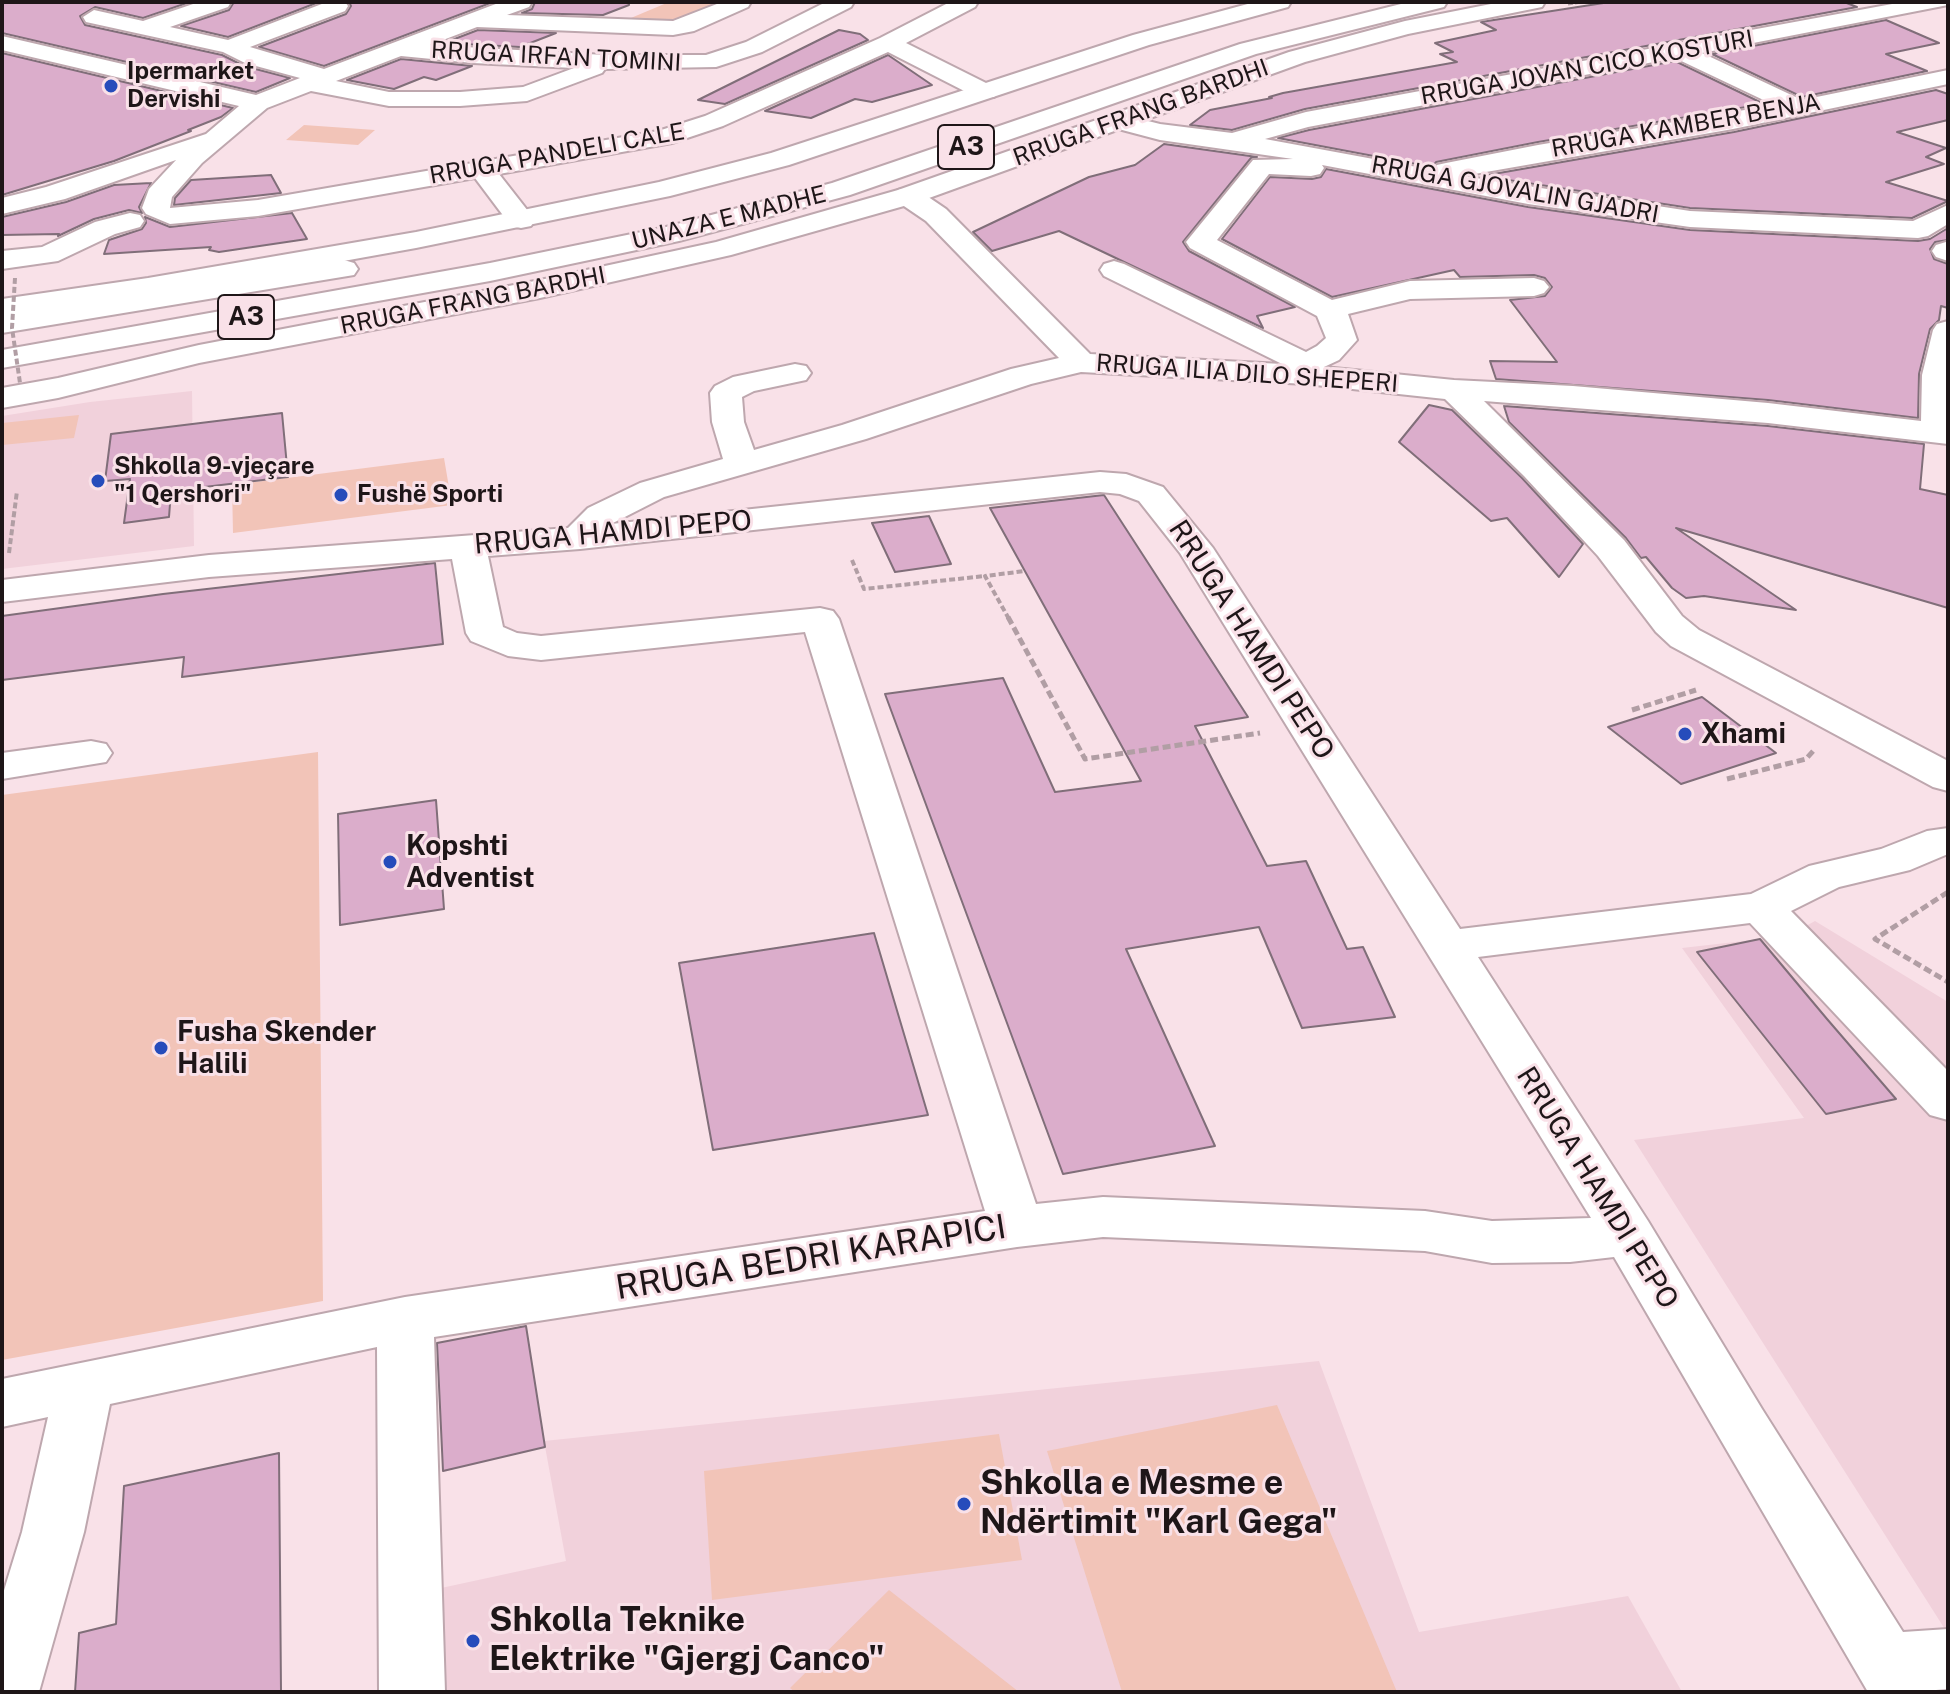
<!DOCTYPE html>
<meta charset="utf-8">
<style>
body{margin:0}
#map{position:relative;width:1950px;height:1694px;overflow:hidden;background:#f9e1e8;font-family:"Public Sans",sans-serif}
canvas{display:block}
.frame{position:absolute;inset:0;border:4px solid #1e1618;pointer-events:none}
</style>
<div id="map">
<canvas width="1950" height="1694"></canvas>
<div class="frame"></div>
</div>
<script>
const context = document.querySelector('canvas').getContext('2d');
context.lineJoin = 'round';
function fillPath(path, color) {
  context.fillStyle = color;
  context.fill(path, 'evenodd');
}
function poly(rows) {
  const path = new Path2D();
  for (const r of rows) {
    path.moveTo(r[0], r[1]);
    for (let i = 2; i < r.length; i += 2) path.lineTo(r[i], r[i + 1]);
  }
  return path;
}
function stroke(path, color, width, dash) {
  context.strokeStyle = color;
  context.lineWidth = width;
  context.lineCap = dash ? 'butt' : 'round';
  context.setLineDash(dash || []);
  context.stroke(path);
}
function drawText(font, color, halo, rows, align = 'center') {
  context.font = font + ' "Public Sans",sans-serif';
  context.lineWidth = 6;
  context.setLineDash([]);
  context.textBaseline = 'middle';
  context.strokeStyle = halo;
  context.fillStyle = color;
  for (const [text, x, y, turn = 0] of rows) {
    context.save();
    context.translate(x, y);
    context.rotate((+turn || 0) * Math.PI / 180);
    context.textAlign = isNaN(turn) ? turn : align;
    if (halo) context.strokeText(text, 0, 0);
    context.fillText(text, 0, 0);
    context.restore();
  }
}
fillPath(poly([
 [192,391,194,546,2,569,2,416,90,402],
 [1815,921,1948,1002,1948,1634,1634,1140,1804,1118,1682,948,1788,936],
 [1319,1361,1419,1632,1628,1596,1682,1692,438,1692,432,1590,566,1561,544,1441]
]), '#f1d1db');
fillPath(poly([
 [669,2,725,2,674,25,619,23],
 [304,125,375,130,358,145,286,140],
 [79,415,74,438,2,445,2,423],
 [444,458,452,505,233,533,232,485],
 [318,752,323,1301,2,1360,2,795],
 [1277,1405,1397,1692,1122,1692,1047,1451],
 [999,1434,1022,1560,712,1600,704,1471],
 [889,1590,1019,1692,795,1692,790,1688]
]), '#f2c4b8');
const building = poly([
 [2,2,190,2,143,18,95,7,80,16,85,25,222,55,244,66,290,78,256,92,2,33,2,2],
 [234,2,319,2,228,37,181,26,229,10,234,2],
 [349,2,493,2,324,66,259,47,346,14,351,6,349,2],
 [535,2,629,2,629,5,603,15,522,13,532,9,535,2],
 [1610,2,1844,2,1857,7,1305,109,1232,130,1190,125,1210,110,1272,98,1269,97,1283,93,1457,62,1440,54,1453,52,1435,43,1496,30,1481,22,1610,2],
 [1886,20,1939,43,1886,54,1927,71,1802,97,1712,54,1886,20],
 [478,30,556,33,520,47,444,43,478,30],
 [839,30,860,34,868,40,725,104,698,100,839,30],
 [2,53,233,108,221,117,188,130,191,131,114,161,2,195,2,53],
 [888,55,932,85,872,102,855,99,811,118,765,111,888,55],
 [401,59,472,66,436,80,424,77,394,89,347,80,401,59],
 [1675,61,1764,104,1538,142,1436,162,1432,167,1278,138,1309,130,1675,61],
 [1936,90,1948,94,1948,120,1897,132,1946,148,1926,157,1944,164,1886,182,1948,201,1912,218,1690,208,1482,176,1734,132,1936,90],
 [1164,144,1257,157,1251,158,1183,242,1189,251,1295,307,1257,316,1263,328,1059,231,992,251,973,232,1089,177,1135,165,1164,144],
 [1326,169,1528,207,1690,230,1918,241,1930,239,1948,228,1948,240,1935,242,1930,249,1934,259,1948,264,1948,308,1941,306,1939,320,1930,329,1919,374,1918,418,1768,400,1496,379,1490,361,1557,362,1510,300,1545,296,1552,287,1545,278,1534,275,1460,277,1454,270,1332,297,1222,239,1270,177,1312,179,1321,177,1326,169],
 [271,175,281,193,174,205,175,198,191,180,271,175],
 [151,183,139,207,142,213,129,210,94,219,58,236,59,234,2,235,2,217,66,202,114,185,151,183],
 [292,213,307,239,219,252,209,250,211,247,104,254,109,240,142,229,146,223,145,217,170,227,292,213],
 [1429,405,1452,410,1522,478,1583,544,1559,577,1507,518,1491,521,1399,442,1429,405],
 [1504,406,1768,426,1924,444,1920,489,1948,495,1948,608,1676,528,1796,610,1704,596,1686,598,1672,588,1646,557,1641,558,1626,538,1509,422,1504,406],
 [282,413,288,477,171,491,169,517,124,523,130,479,105,481,111,434,282,413],
 [1104,495,1248,717,1195,726,1267,866,1306,861,1347,949,1363,947,1395,1017,1302,1028,1259,927,1126,949,1215,1146,1063,1174,885,694,1003,678,1055,792,1141,781,990,508,1104,495],
 [929,516,951,564,895,572,872,523,929,516],
 [435,563,443,644,182,677,184,657,2,680,2,616,163,594,435,563],
 [1702,697,1776,753,1681,784,1608,727,1702,697],
 [436,800,444,909,340,925,338,814,436,800],
 [874,933,928,1115,713,1150,679,963,874,933],
 [1760,939,1827,1019,1896,1099,1826,1114,1697,952,1760,939],
 [526,1326,545,1447,443,1471,437,1343,526,1326],
 [279,1453,281,1692,75,1692,79,1633,116,1624,124,1486,279,1453]
]);
fillPath(building, '#dbadcb');
stroke(building, '#806e79', 2);
const minor = poly([
 [199,2,231,2,228,7,170,27,228,40,327,2,345,2,348,6,345,11,250,47,324,69,501,2,532,2,529,7,507,15,673,21,722,2,751,2,748,7,694,31,673,35,477,27,430,45,605,55,706,55,746,42,826,2,854,2,851,7,762,52,716,67,605,69,602,73,527,101,460,106,389,106,311,91,267,108,202,163,172,197,170,208,258,200,658,131,705,116,880,38,950,2,978,2,975,7,906,43,994,87,997,92,994,97,976,97,888,52,723,126,672,143,499,174,535,220,531,226,521,228,511,226,475,178,258,216,170,224,146,214,142,208,149,189,176,160,65,199,2,214,2,198,46,187,206,134,239,106,2,50,2,36,256,95,300,78,245,63,223,52,86,22,83,17,94,10,143,21,199,2],
 [401,56,473,63,574,68,523,87,460,92,389,92,336,81,401,56],
 [1903,2,1948,2,1948,5,1702,53,1802,100,1948,70,1948,84,1733,129,1463,176,1690,211,1913,221,1948,205,1948,224,1928,236,1918,238,1690,227,1528,204,1322,165,1324,168,1320,174,1311,176,1269,174,1217,240,1332,300,1410,281,1534,278,1544,281,1549,287,1544,293,1534,296,1410,299,1348,314,1357,340,1339,360,1324,367,1454,380,1573,386,1768,403,1921,421,1922,375,1933,330,1937,324,1948,321,1948,444,1768,423,1484,401,1624,540,1682,616,1699,630,1948,761,1948,791,1933,787,1671,646,1656,632,1598,556,1524,476,1445,399,1306,384,1081,372,1031,384,866,439,664,497,611,524,1100,472,1126,474,1163,487,1213,548,1460,929,1751,894,1809,866,1881,849,1927,831,1948,828,1948,854,1910,870,1839,887,1791,911,1948,1071,1948,1120,1930,1115,1750,923,1478,957,1648,1221,1762,1409,1903,1632,1948,1629,1948,1689,1936,1690,1937,1692,1868,1692,1614,1257,1570,1262,1492,1263,1425,1251,1103,1237,1017,1247,434,1337,445,1692,379,1692,377,1347,110,1404,84,1532,39,1692,2,1692,2,1597,22,1532,48,1417,2,1427,2,1379,405,1297,985,1211,805,632,541,660,508,656,471,641,466,633,452,559,209,577,2,602,2,580,209,555,568,528,588,508,640,483,723,459,712,422,710,393,715,386,733,377,795,364,806,366,811,373,806,380,754,391,742,397,744,422,754,450,842,425,1011,369,1059,358,926,221,898,202,895,196,898,190,908,188,918,190,946,209,1090,354,1282,364,1104,276,1100,270,1104,264,1114,261,1124,264,1306,352,1317,346,1326,338,1317,316,1190,248,1186,242,1253,160,1293,159,1160,140,1107,126,1103,121,1107,116,1116,113,1160,124,1232,133,1306,112,1903,2],
 [1675,58,1774,105,1538,145,1446,163,1437,165,1433,170,1265,139,1308,127,1675,58],
 [1100,492,1120,494,1139,501,1180,553,1591,1218,1492,1221,1425,1211,1103,1197,1036,1204,839,619,833,611,820,608,541,636,517,633,503,627,488,556,580,549,1100,492],
 [130,213,140,215,144,221,140,227,115,234,58,261,2,269,2,251,42,247,95,222,130,213],
 [1946,242,1948,243,1948,261,1936,257,1932,251,1936,245,1946,242],
 [91,741,106,744,112,753,106,762,2,779,2,753,91,741]
]);
const major = poly([
 [1255,2,1291,2,1288,7,1149,45,789,165,670,196,416,248,148,296,2,317,2,299,148,278,416,232,659,182,771,153,1133,35,1255,2],
 [1501,2,1545,2,1542,7,1408,34,1305,62,918,202,731,255,540,298,199,363,58,398,2,408,2,388,58,378,199,345,540,280,716,242,898,190,1289,52,1405,21,1501,2]
]);
const highway = poly([
 [1409,2,1447,2,1444,7,1256,54,850,195,679,241,490,281,2,368,2,350,490,263,666,227,832,183,1240,44,1409,2],
 [344,260,354,263,358,269,354,275,2,333,2,315,344,260]
]);
stroke(minor, '#bea7ae', 4);
stroke(major, '#bea7ae', 4);
stroke(highway, '#bea7ae', 4);
stroke(poly([
 [1568,4,1582,2]
]), '#b19ea4', 3, [5, 2]);
stroke(poly([
 [9,553,17,491],
 [852,560,864,589,985,576],
 [1009,619,985,576,1025,571]
]), '#b19ea4', 4, [6, 3]);
stroke(poly([
 [1008,617,1085,759,1260,733],
 [1632,710,1696,690],
 [1727,779,1806,759,1815,749],
 [1948,892,1875,939,1948,982]
]), '#b19ea4', 5, [8, 4]);
fillPath(minor, '#fff');
fillPath(major, '#fff');
fillPath(highway, '#fff');
stroke(poly([
 [15,278,12,328,20,383]
]), '#b19ea4', 4, [6, 3]);
for (const [x, y, r, color] of [
 [111,86,8,"#264cbb"],
 [98,481,8,"#264cbb"],
 [341,495,8,"#264cbb"],
 [1685,734,8,"#264cbb"],
 [390,862,8,"#264cbb"],
 [161,1048,8,"#264cbb"],
 [964,1504,8,"#264cbb"],
 [473,1641,8,"#264cbb"]
]) {
  const dot = new Path2D();
  dot.arc(x, y, r, 0, 2 * Math.PI);
  context.fillStyle = color;
  context.fill(dot);
  stroke(dot, '#f9e1e8', 3);
}
drawText('24px', '#1e1618', '#f9e1e8', [
 ["RRUGA IRFAN TOMINI",556,57,3],
 ["RRUGA JOVAN CICO KOSTURI",1587,68,-10],
 ["RRUGA FRANG BARDHI",1141,113,-20],
 ["RRUGA KAMBER BENJA",1686,126,-10],
 ["RRUGA PANDELI CALE",557,154,-10],
 ["RRUGA GJOVALIN GJADRI",1515,190,10],
 ["UNAZA E MADHE",729,218,-14],
 ["RRUGA FRANG BARDHI",473,301,-11],
 ["RRUGA ILIA DILO SHEPERI",1247,374,4]
]);
drawText('bold 24px', '#1e1618', '#f9e1e8', [
 ["Ipermarket",127,72],
 ["Dervishi",127,100],
 ["Shkolla 9-vjeçare",114,467],
 ["\"1 Qershori\"",114,495],
 ["Fushë Sporti",357,495]
], 'left');
for (const [x, y, w] of [
 [966,147,56],
 [246,317,56]
]) {
  const box = new Path2D();
  box.roundRect(x - w / 2, y - 22, w, 44, 6);
  context.fillStyle = '#f9e1e8';
  context.fill(box);
  stroke(box, '#1e1618', 2);
}
drawText('bold 26px', '#1e1618', null, [
 ["A3",966,147],
 ["A3",246,317]
]);
drawText('28px', '#1e1618', '#f9e1e8', [
 ["RRUGA HAMDI PEPO",613,533,-5],
 ["RRUGA HAMDI PEPO",1251,640,57],
 ["RRUGA HAMDI PEPO",1597,1188,58]
]);
drawText('bold 28px', '#1e1618', '#f9e1e8', [
 ["Xhami",1701,734],
 ["Kopshti",406,846],
 ["Adventist",406,878],
 ["Fusha Skender",177,1032],
 ["Halili",177,1064]
], 'left');
drawText('34px', '#1e1618', '#f9e1e8', [
 ["RRUGA BEDRI KARAPICI",811,1258,-9]
]);
drawText('bold 34px', '#1e1618', '#f9e1e8', [
 ["Shkolla e Mesme e",980,1484],
 ["Ndërtimit \"Karl Gega\"",980,1523],
 ["Shkolla Teknike",489,1621],
 ["Elektrike \"Gjergj Canco\"",489,1660]
], 'left');
</script>
